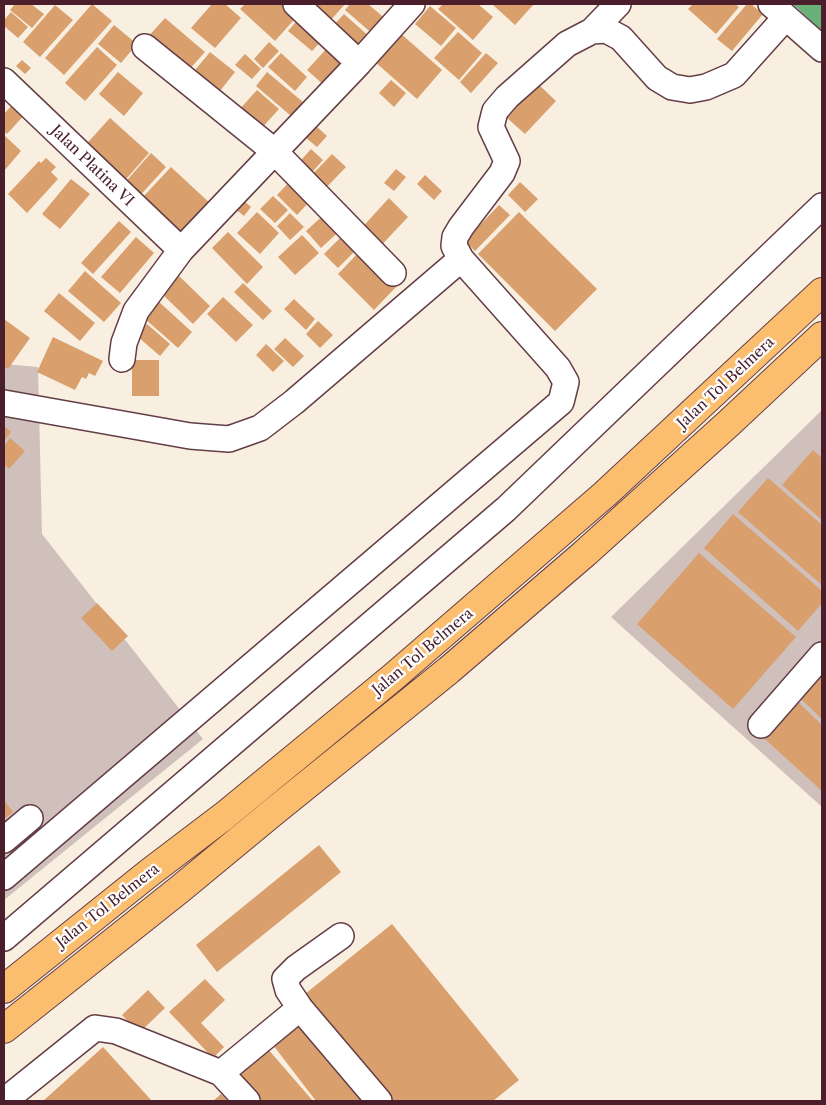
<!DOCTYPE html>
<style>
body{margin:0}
#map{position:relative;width:826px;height:1105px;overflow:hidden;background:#f9efe1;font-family:"Libre Caslon Text",serif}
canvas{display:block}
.frame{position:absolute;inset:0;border:5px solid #4a1f2b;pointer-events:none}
</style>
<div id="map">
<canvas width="826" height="1105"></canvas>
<div class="frame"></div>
</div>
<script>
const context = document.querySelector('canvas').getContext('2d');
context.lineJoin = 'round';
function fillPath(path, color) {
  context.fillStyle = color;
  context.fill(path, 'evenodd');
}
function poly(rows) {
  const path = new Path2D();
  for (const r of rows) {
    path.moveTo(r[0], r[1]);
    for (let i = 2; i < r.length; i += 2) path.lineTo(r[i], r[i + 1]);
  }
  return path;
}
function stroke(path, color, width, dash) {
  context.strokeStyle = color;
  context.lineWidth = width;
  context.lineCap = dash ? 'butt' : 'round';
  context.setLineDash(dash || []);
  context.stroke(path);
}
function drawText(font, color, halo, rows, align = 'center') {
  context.font = font + ' "Libre Caslon Text",serif';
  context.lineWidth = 4.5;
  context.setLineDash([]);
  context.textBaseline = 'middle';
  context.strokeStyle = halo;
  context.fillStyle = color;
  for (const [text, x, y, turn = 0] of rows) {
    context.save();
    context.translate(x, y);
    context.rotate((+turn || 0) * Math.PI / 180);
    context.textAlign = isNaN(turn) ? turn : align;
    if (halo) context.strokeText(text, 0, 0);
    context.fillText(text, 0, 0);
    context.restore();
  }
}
fillPath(poly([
 [4,364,38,367,42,534,203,739,4,900],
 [822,410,822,807,611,617]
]), '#d0c0bc');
fillPath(poly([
 [793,4,822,4,822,31]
]), '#68b077');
fillPath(poly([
 [15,4,31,4,44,14,32,28,10,10],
 [92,4,112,21,64,75,45,58],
 [212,4,225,4,241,18,215,48,191,28],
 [245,4,290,4,300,13,275,41,240,9],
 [318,4,345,4,330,21,314,8],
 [350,4,368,4,388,21,375,36,345,10],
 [443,4,478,4,493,17,473,40,438,9],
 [492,4,534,4,515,25],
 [693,4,735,4,739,7,716,34,688,9],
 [747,4,751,4,763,14,732,51,717,39],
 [55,5,73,20,40,57,23,42],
 [430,6,456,28,441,46,415,24],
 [11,12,28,27,18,38,4,26,4,20],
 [344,14,372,39,360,52,331,28],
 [302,15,326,36,312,51,288,31],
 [165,18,205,52,186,73,146,39],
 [114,25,137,44,121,63,98,44],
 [399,32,442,70,417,99,374,61],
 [458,32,482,53,459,80,434,58],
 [269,42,279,51,263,68,254,59],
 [329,46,348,62,326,87,307,70],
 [97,47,117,65,85,101,65,83],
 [210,52,235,72,216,96,191,75],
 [281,53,307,77,295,91,268,67],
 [486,53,498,63,471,93,460,82],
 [245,54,261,69,252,79,235,65],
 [22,60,31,68,25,74,16,66],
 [118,72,143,93,124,116,99,94],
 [267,72,303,102,291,116,256,86],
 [391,80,406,93,394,107,379,93],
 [538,84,556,101,525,134,506,117],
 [257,90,279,109,260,130,238,111],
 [14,103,26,113,7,134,4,131,4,114],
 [110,118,149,153,120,186,80,151],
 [315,125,327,136,317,147,305,137],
 [4,135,21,151,4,171],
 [311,149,323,160,306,179,294,168],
 [151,153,166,167,135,201,120,188],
 [332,154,346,167,321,193,307,180],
 [46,158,56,167,51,172,58,179,27,213,8,194,39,161,41,163],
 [171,167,213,206,184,237,142,198],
 [396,169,406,177,394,191,384,183],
 [425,175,442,191,434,200,417,184],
 [295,176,315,196,297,215,277,195],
 [71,179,90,194,60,229,42,214],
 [520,182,538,199,525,212,508,195],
 [273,196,288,210,275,223,260,209],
 [389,198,408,217,376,251,357,233],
 [242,199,251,207,244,216,234,208],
 [499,205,510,215,475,251,465,241],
 [329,210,344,227,321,248,306,231],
 [257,212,279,233,260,254,237,233],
 [519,212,597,289,555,331,478,254],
 [290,213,304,227,290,240,277,226],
 [119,221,131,232,93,274,81,263],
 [228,232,263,267,247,284,212,248],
 [302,235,319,253,295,275,278,257],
 [342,236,356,250,338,268,324,254],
 [136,237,154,253,120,293,101,277],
 [361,250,397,286,374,310,338,274],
 [85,271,121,303,104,322,68,291],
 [177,274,210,306,193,324,160,292],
 [243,283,272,311,263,320,234,292],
 [59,293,95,323,80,341,44,311],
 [223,297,253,325,236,342,207,314],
 [294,299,315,319,306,330,284,309],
 [158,301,192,332,178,348,144,318],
 [4,319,30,338,8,369,4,366],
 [318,321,333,335,320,348,306,334],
 [147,324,170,344,160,356,137,336],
 [53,337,103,361,95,376,89,373,86,379,82,377,75,390,37,372],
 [285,338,304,356,293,367,274,349],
 [266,344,284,361,273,372,256,355],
 [132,360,159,360,159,396,132,396],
 [4,426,11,432,4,441],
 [10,438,25,451,9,469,4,464,4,446],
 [813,450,822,458,822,520,782,485],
 [768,478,822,525,822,585,738,512],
 [733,514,822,591,822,603,798,631,704,548],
 [699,553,796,637,733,709,637,624],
 [97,603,128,636,112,651,81,618],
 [822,676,822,719,801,699],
 [798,702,822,725,822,791,765,739],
 [4,800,13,812,4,819],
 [319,845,341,872,217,972,196,945],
 [392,924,519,1080,493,1101,393,1101,305,994],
 [205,979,225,1000,201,1023,224,1047,213,1058,169,1012],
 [148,990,165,1008,139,1033,122,1015],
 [302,1022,364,1101,316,1101,273,1045],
 [103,1047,152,1101,43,1101],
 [267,1048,313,1101,254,1101,233,1077],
 [221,1094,228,1101,213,1101]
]), '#d99f6d');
const minor = poly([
 [296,4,359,63],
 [771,4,822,49],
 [592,31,618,4],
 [145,47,274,151,393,273],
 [4,81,181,250],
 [122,359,124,343,136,311,181,250,359,63,412,4],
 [4,403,190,436,229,439,260,428,294,402,461,259],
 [761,725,822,655],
 [4,840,30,818],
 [4,877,561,402,566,382,558,368,461,259,454,246,455,237,461,227,502,173,507,161,491,127,495,111,507,97,567,44,592,31,606,30,621,38,657,78,672,87,690,90,706,87,734,75,786,17],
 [4,938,506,509,822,206],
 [300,1008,288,990,285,979,296,968,341,936],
 [221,1073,247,1101],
 [4,1101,95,1028,116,1031,221,1073,300,1008,379,1101]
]);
const highway = poly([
 [4,989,149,873,224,816,392,678,605,494,822,292],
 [4,1029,180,889,272,813,449,670,584,554,729,423,822,336]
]);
stroke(minor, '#643e46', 28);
stroke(highway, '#643e46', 30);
stroke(minor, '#fff', 25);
stroke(highway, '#fbbe6e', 28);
drawText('15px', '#4a1f2b', '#fff', [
 ["Jalan Platina VI",92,166,44],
 ["Jalan Tol Belmera",726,383,-43],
 ["Jalan Tol Belmera",423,652,-40],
 ["Jalan Tol Belmera",108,906,-38]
]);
</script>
